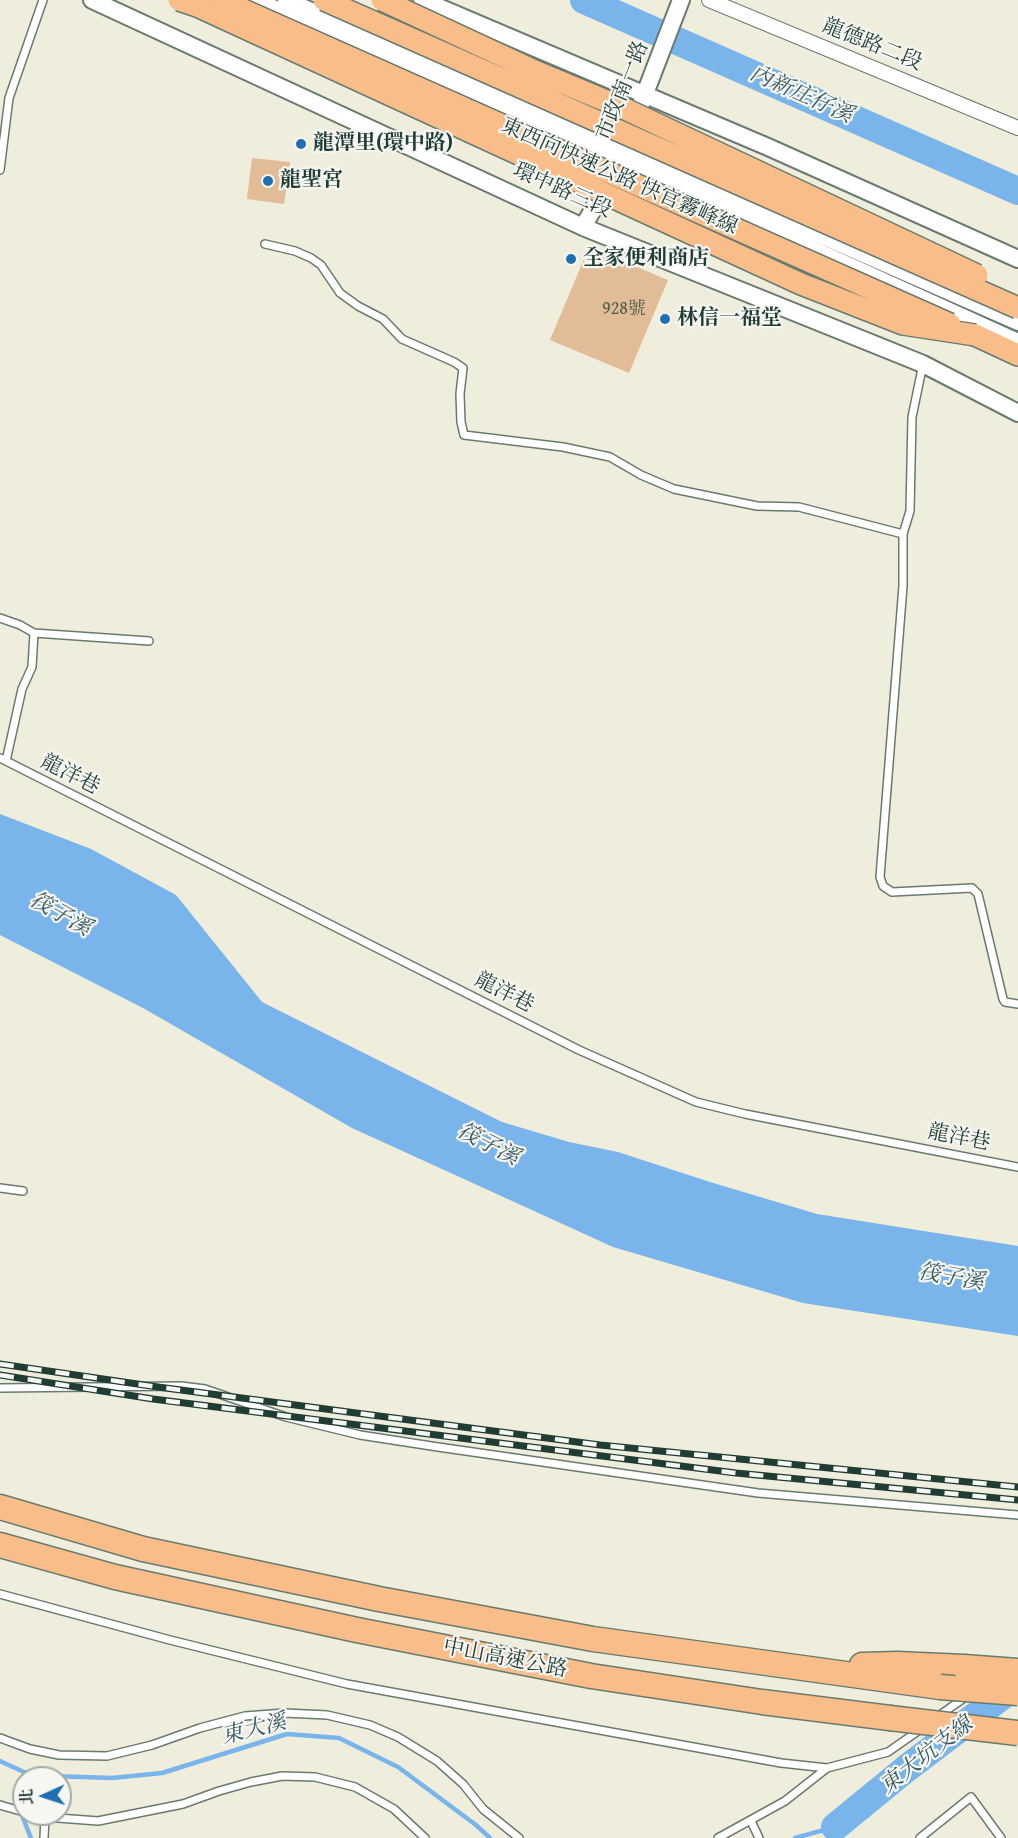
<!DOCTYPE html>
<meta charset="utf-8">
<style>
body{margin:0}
#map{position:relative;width:1018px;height:1838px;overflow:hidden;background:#efeddb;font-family:"Gentium Book Plus","Noto Serif TC",serif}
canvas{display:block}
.north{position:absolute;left:12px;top:1766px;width:60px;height:60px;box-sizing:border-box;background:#f6f6f2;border:2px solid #a0aca6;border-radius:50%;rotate:267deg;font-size:16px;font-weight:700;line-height:24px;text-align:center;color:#1f3d34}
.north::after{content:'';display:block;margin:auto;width:21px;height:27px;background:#1f6fb2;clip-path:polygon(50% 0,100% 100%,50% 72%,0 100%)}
</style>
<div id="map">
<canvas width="1018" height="1838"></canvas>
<div class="north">北</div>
</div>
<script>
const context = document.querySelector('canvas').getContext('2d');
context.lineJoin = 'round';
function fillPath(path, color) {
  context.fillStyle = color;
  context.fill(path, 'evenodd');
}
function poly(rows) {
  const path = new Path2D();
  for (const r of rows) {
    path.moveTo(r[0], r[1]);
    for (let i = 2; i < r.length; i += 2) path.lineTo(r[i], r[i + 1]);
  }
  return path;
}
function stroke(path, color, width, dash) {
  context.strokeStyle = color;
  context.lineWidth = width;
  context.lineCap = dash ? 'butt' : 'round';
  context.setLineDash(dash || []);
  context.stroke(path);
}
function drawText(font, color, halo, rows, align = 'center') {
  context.font = font + ' "Gentium Book Plus","Noto Serif TC",serif';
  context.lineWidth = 4.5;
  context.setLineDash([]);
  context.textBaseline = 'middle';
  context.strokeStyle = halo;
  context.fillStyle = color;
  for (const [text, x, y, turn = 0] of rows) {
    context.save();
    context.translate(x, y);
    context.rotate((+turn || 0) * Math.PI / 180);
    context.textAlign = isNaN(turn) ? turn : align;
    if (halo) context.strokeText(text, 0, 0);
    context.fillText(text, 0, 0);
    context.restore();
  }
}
fillPath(poly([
 [0,814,91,849,176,895,262,1002,502,1122,569,1142,618,1152,710,1182,817,1214,1018,1246,1018,1336,803,1303,613,1247,352,1128,143,1008,0,935]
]), '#79b4eb');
stroke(poly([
 [0,1761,24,1772,52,1776,112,1778,162,1773,287,1734,339,1738,398,1767,476,1825,490,1838],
 [24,1803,21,1813,31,1838],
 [795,1838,835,1827,834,1838]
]), '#79b4eb', 4.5);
stroke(poly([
 [584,0,1018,191],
 [835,1827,907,1768,1018,1684]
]), '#79b4eb', 28);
fillPath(poly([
 [252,158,290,162,284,204,247,199],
 [589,247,668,280,629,373,550,340]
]), '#e1bc97');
const service = poly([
 [0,170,9,98,43,0],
 [265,244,295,251,311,258,321,265,340,293,358,306,383,319,402,339,454,362,463,368,460,394,461,422,464,435,563,447,610,457,641,475,674,489,757,506,799,507,903,534],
 [923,364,912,417,910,511,903,534,903,586,880,877,883,886,892,892,972,888,978,894,1003,999,1005,1002,1018,1004],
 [0,618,20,625,34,633,32,667,22,689,6,761],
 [34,633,149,641],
 [0,758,579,1050,696,1102,745,1114,1018,1167],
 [0,1188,23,1191],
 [0,1388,181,1386,205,1389,286,1417,360,1435,438,1447,758,1493,1018,1515],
 [0,1594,170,1640,347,1684,781,1763,827,1768],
 [937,1717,967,1696],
 [0,1738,30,1749,59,1755,107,1756,152,1745,200,1728,245,1716,285,1713,327,1715,370,1725,398,1737,437,1761,463,1784,483,1809,519,1838],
 [0,1805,24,1812],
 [31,1814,45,1817,98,1821,183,1804,219,1791,251,1782,282,1776,315,1777,355,1787,394,1809,425,1838],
 [751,1821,759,1838],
 [44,1838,45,1817],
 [718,1838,785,1801,827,1768,888,1752,921,1729],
 [920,1838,971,1797,1001,1838]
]);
const minor = poly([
 [709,0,1018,128]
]);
const tertiary = poly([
 [92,0,583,227,923,364,1018,413],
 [255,0,629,166,1018,342],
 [286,0,1018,322],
 [422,0,768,147,1018,259],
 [641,104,681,0],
 [583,227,608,183]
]);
const trunk = poly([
 [975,335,1018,355]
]);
const motorway = poly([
 [0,1507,143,1549,379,1599,593,1639,940,1687],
 [0,1545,115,1577,357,1630,591,1676,762,1702,890,1718],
 [862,1665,897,1664,964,1667]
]);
stroke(service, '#687b6e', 10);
stroke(minor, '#687b6e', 16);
stroke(tertiary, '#687b6e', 20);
stroke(trunk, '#687b6e', 24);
stroke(motorway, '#687b6e', 27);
stroke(service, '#fff', 7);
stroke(minor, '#fff', 14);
stroke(tertiary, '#fff', 16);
stroke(trunk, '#f8bd89', 21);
stroke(motorway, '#f8bd89', 24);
const rail = poly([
 [0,1364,158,1387,600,1445,1018,1487],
 [0,1375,153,1399,736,1473,1018,1500]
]);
stroke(rail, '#1f3d34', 7);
stroke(rail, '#f6f6f2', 4.5, [14]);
const trunkBridge = poly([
 [179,0,197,6,801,284,903,324,975,335],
 [221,0,950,324],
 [324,0,1018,308],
 [382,0,537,72,623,108,977,275]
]);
const motorwayBridge = poly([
 [964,1667,1018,1671],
 [940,1687,1018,1693],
 [890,1718,1018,1733]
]);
stroke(trunkBridge, '#687b6e', 24, []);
stroke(motorwayBridge, '#687b6e', 27, []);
stroke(trunkBridge, '#f8bd89', 21);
stroke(motorwayBridge, '#f8bd89', 24);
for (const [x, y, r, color] of [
 [301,144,6,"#1f6fb2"],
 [268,181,6,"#1f6fb2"],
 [571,259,6,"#1f6fb2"],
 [665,319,6,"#1f6fb2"]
]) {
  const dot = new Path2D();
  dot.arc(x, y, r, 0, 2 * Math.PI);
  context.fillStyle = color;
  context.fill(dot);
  stroke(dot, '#f6f6f2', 2);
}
drawText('18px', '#505d4d', null, [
 ["928號",624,309]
]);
drawText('21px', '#1f3d34', '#f6f6f2', [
 ["龍德路二段",872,45,22],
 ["市政南一路",623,91,-68],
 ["東西向快速公路 快官霧峰線",619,177,24],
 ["環中路三段",562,191,24],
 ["龍洋巷",70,775,27],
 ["龍洋巷",504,993,27],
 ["龍洋巷",959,1138,11],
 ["中山高速公路",505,1659,11]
]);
drawText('bold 21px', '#1f3d34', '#f6f6f2', [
 ["龍潭里(環中路)",313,144],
 ["龍聖宮",280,181],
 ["全家便利商店",583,259],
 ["林信一福堂",677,319]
], 'left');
drawText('italic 22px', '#365b62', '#f6f6f2', [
 ["內新庄仔溪",801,95,24],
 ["筏子溪",60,915,29],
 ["筏子溪",488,1145,27],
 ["筏子溪",951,1278,10],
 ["東大溪",254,1730,-14],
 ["東大坑支線",927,1756,-38]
]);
</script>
